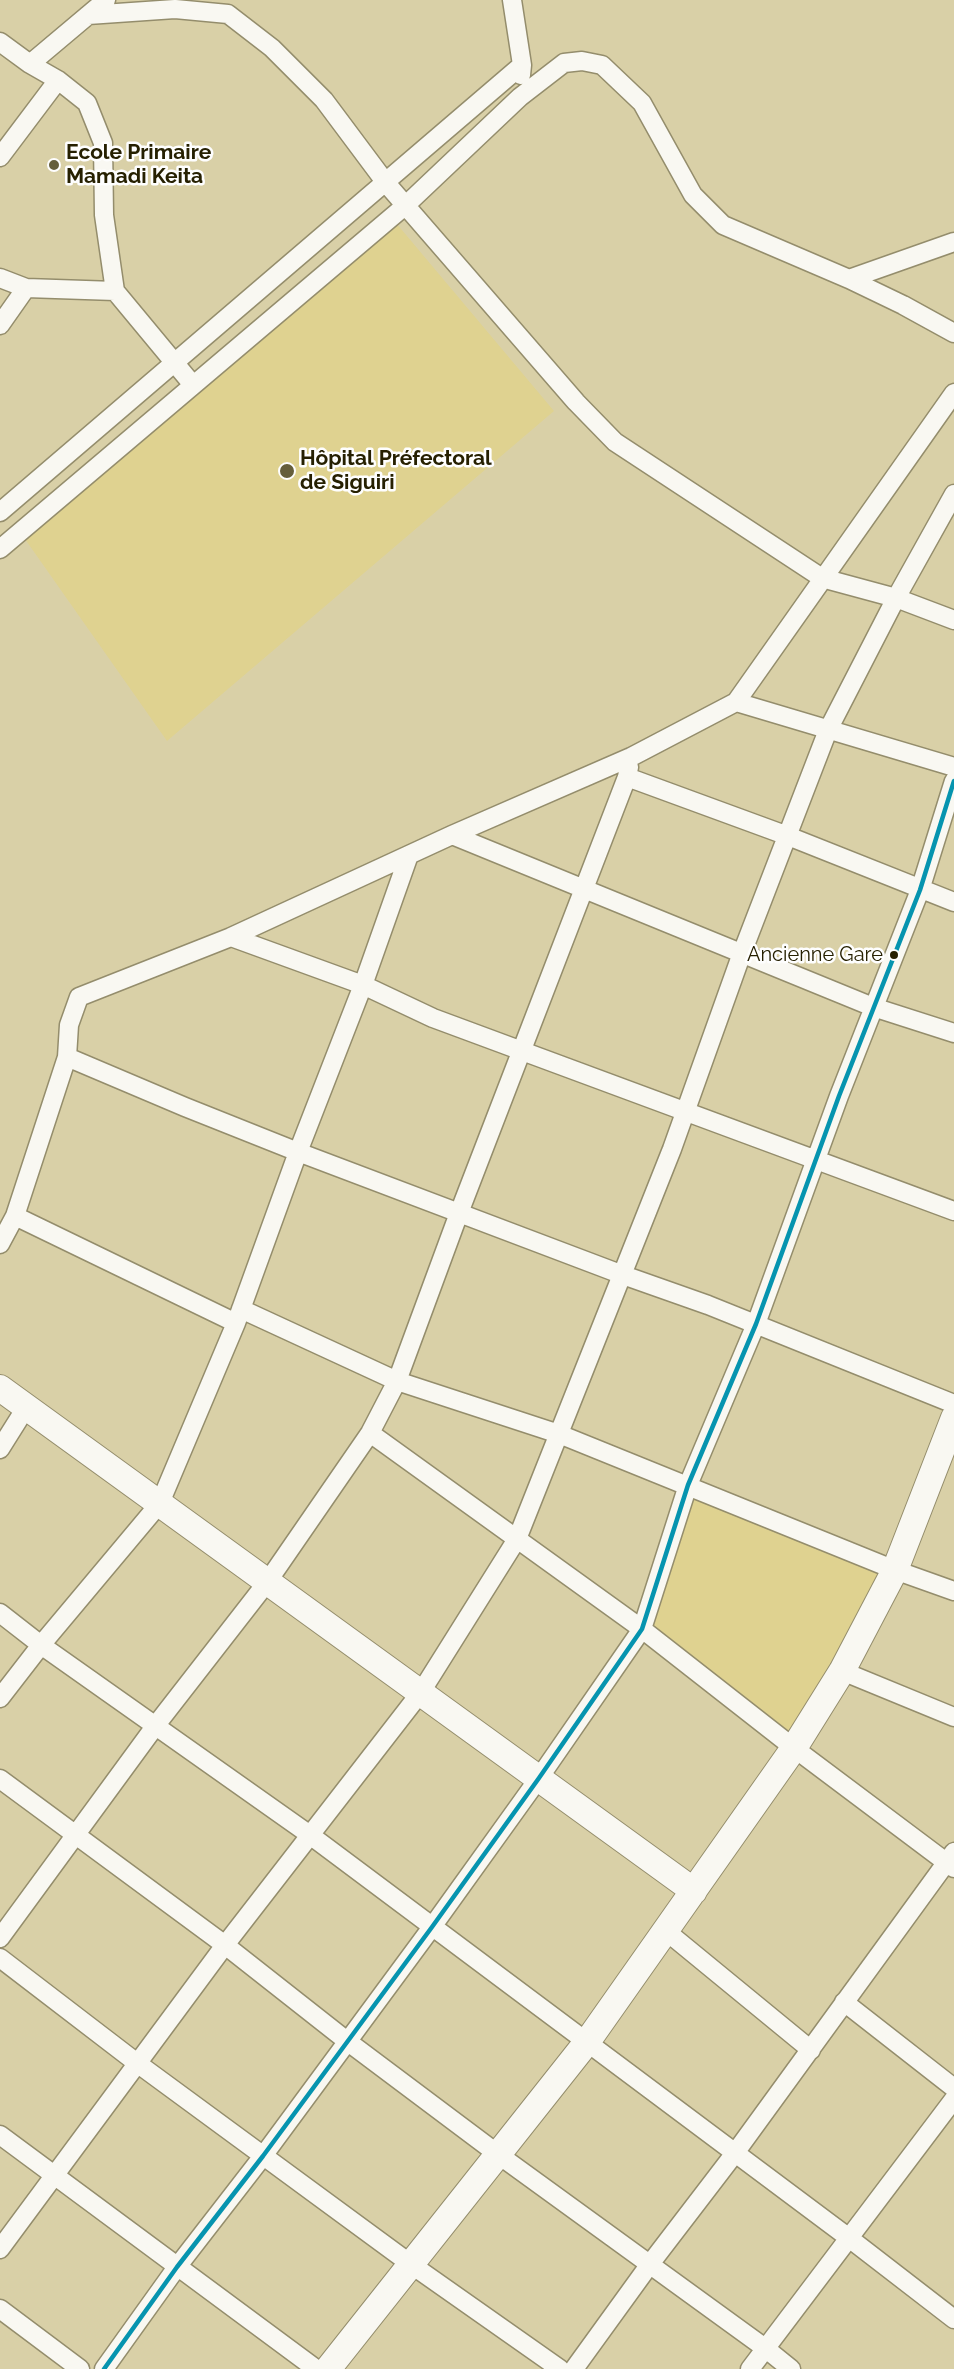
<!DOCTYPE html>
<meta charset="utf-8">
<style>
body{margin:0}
canvas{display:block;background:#d9d0a7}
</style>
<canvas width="954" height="2369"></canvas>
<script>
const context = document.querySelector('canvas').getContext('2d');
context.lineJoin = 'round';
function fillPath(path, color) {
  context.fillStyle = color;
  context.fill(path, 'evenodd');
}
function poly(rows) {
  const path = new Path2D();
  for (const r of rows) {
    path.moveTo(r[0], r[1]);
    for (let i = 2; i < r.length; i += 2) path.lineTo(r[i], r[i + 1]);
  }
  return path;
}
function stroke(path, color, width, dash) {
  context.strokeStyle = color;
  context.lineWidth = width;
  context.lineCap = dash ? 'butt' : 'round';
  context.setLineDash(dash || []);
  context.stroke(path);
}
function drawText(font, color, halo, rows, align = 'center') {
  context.font = font + ' Raleway,sans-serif';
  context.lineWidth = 5;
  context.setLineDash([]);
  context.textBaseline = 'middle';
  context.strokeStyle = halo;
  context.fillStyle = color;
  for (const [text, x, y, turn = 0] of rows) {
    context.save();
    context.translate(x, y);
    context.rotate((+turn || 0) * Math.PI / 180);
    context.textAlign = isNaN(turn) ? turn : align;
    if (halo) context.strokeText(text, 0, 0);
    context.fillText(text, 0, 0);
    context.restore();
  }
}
fillPath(poly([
 [391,217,554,411,167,741,20,532],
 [694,1498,885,1574,790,1735,649,1624]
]), '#dfd290');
const street = poly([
 [512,0,522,65,521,75],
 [88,15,175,9,228,14,272,48,324,100,386,183,576,402,615,442,822,578,896,598,954,620],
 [0,42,30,64,58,80,87,103,103,143,104,215,115,291],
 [30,64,106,0],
 [0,157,58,80],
 [0,278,26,288,115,291,193,385],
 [849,279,954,242],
 [0,325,26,288],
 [0,512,522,65],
 [0,549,406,205,520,97,564,63,582,61,602,65,642,103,693,195,723,225,849,279,903,305,954,333],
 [736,702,954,767],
 [629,767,627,777,788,836,954,902],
 [452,835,873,1007,954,1033],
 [231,937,363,985,433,1018,954,1211],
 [67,1057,185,1107,298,1152,623,1275,708,1305,954,1404],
 [15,1216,236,1323],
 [0,1244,15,1216,67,1057,69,1025,79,997,231,937,452,835,631,757,736,702,954,393],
 [241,1309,397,1381,559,1434,895,1570,954,1591],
 [370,1433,642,1629,794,1748,954,1868],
 [0,1449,27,1406],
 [0,1613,41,1645,310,1835,849,2238,954,2319],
 [842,1671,954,1717],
 [0,1698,41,1645,160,1503,236,1323,298,1152,363,985,409,855],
 [0,1779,225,1945,347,2041,499,2155,765,2348,791,2369],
 [666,1931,811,2050],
 [0,1938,156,1725,268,1581,370,1433,397,1381,459,1213,627,777],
 [0,1958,137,2063,412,2265,560,2369],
 [844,2002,954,2088],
 [0,2135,316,2369],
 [0,2249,225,1945,421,1692,517,1539,672,1149,742,953,828,730,896,598,954,494],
 [0,2309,80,2369],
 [104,2369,177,2267,263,2156,432,1927,539,1778,642,1629,688,1485,756,1324,839,1096,920,890,954,781],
 [574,2369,650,2264,735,2153,954,1852],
 [750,2369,954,2099]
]);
const secondary = poly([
 [0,1388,694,1891],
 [328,2369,587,2042,794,1748,842,1671,895,1570,954,1418]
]);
stroke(street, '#948d6c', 21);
stroke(secondary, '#948d6c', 28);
stroke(street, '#f9f8f2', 18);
stroke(secondary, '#f9f8f2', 26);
stroke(poly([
 [104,2369,177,2267,263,2156,432,1927,539,1778,642,1629,688,1485,756,1324,839,1096,920,890,954,781]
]), '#0694af', 4.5);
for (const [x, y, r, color] of [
 [54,165,6,"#655e3b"],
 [287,471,8,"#655e3b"],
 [894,955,5,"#262001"]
]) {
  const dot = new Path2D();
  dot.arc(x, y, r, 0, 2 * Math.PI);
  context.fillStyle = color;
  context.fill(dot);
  stroke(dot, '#fefefe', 2);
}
drawText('20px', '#262001', '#fefefe', [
 ["Ancienne Gare",883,955]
], 'right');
drawText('bold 21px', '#262001', '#fefefe', [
 ["Ecole Primaire",66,153],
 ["Mamadi Keita",66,177],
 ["Hôpital Préfectoral",300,459],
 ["de Siguiri",300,483]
], 'left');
</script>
